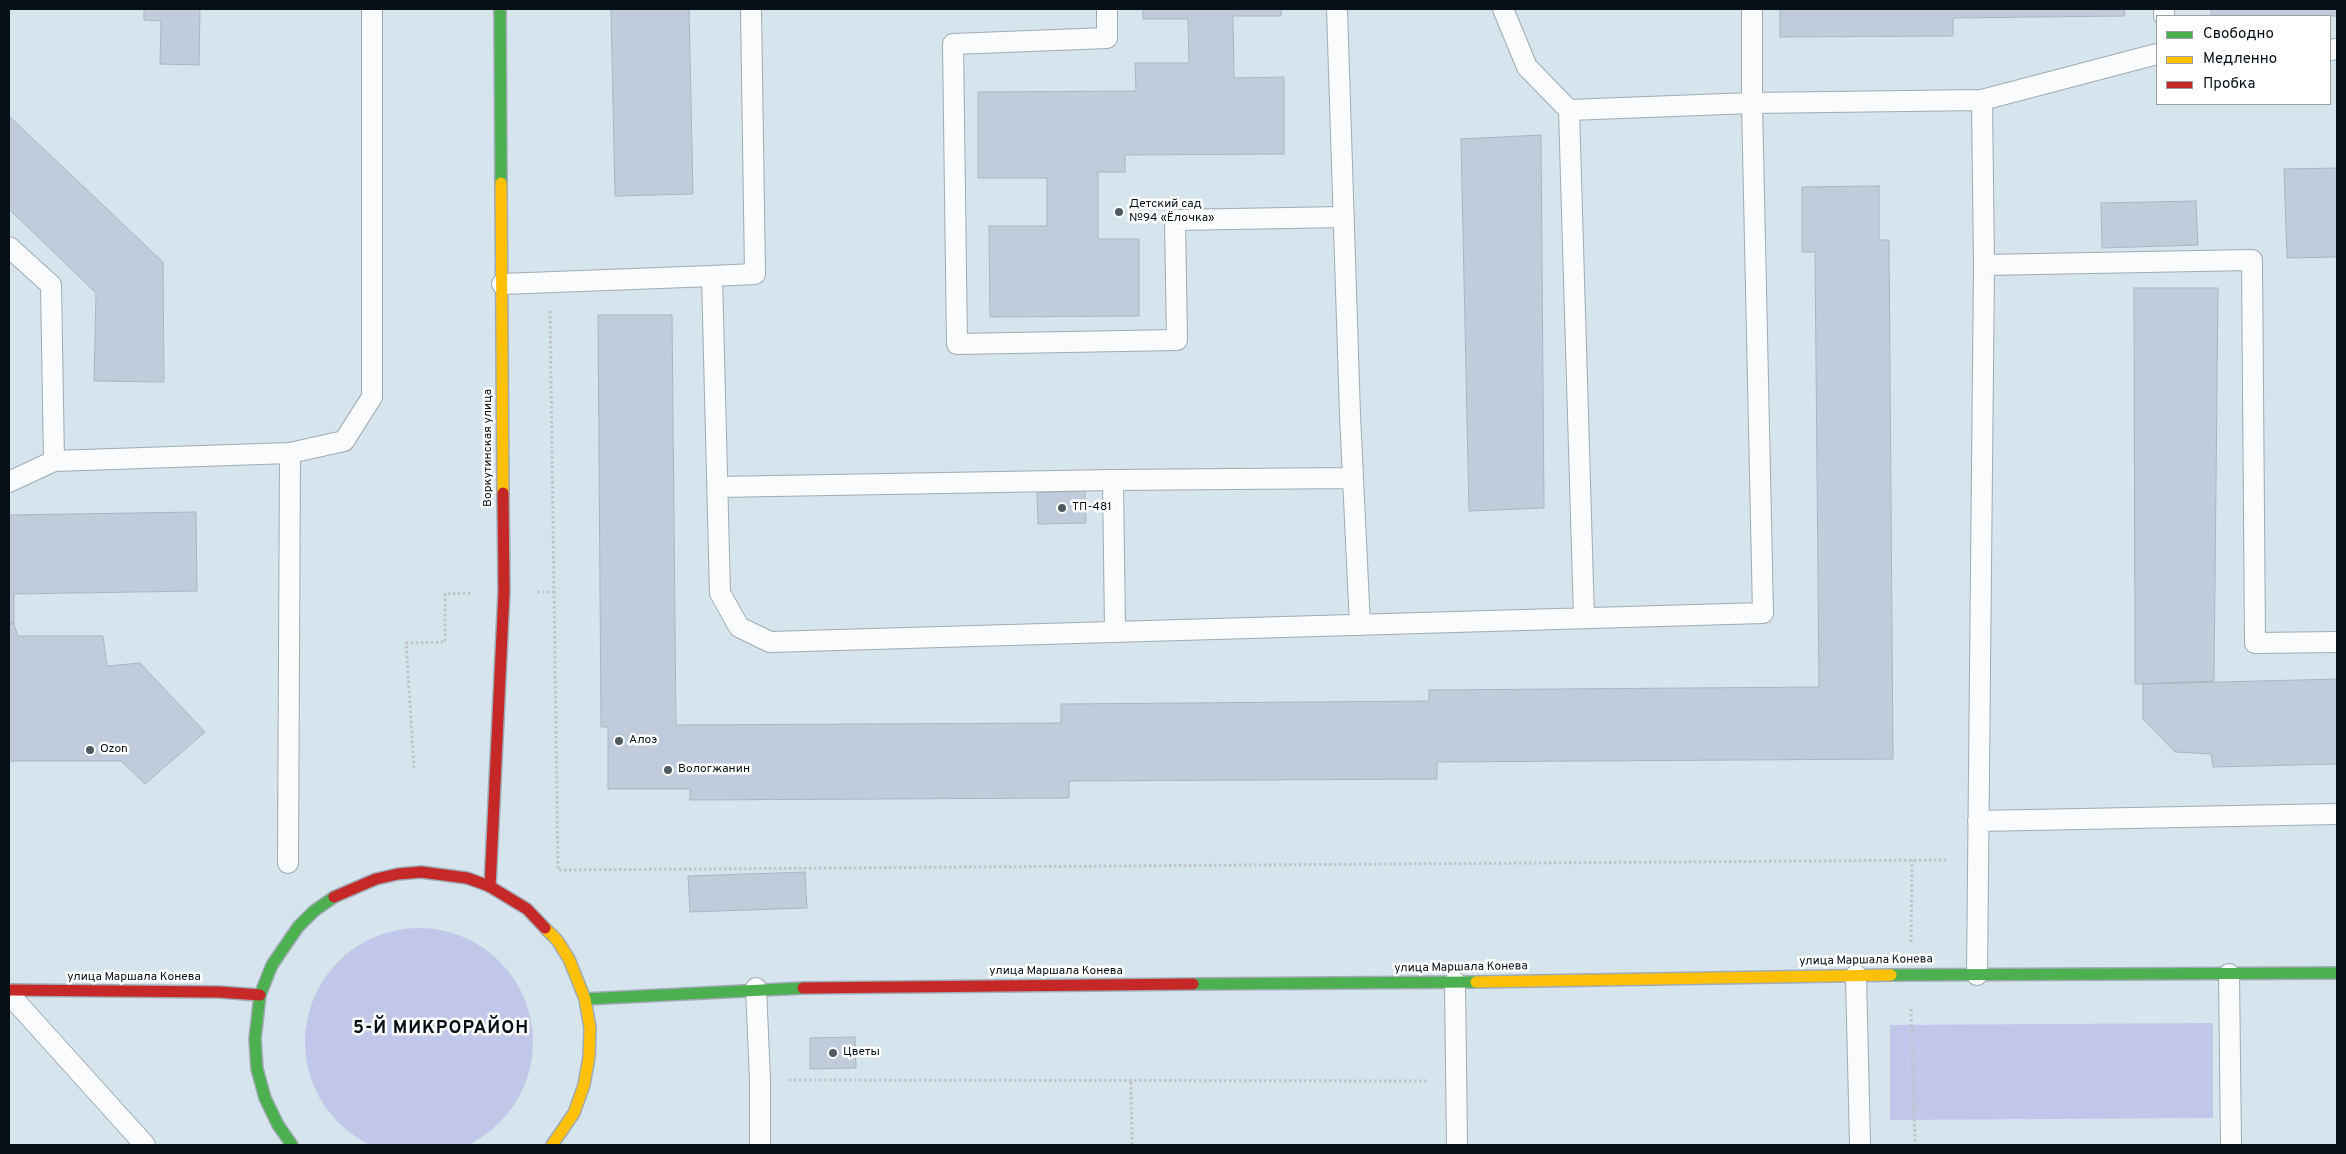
<!DOCTYPE html>
<meta charset="utf-8">
<style>
body{margin:0}
#map{position:relative;width:2346px;height:1154px;overflow:hidden;background:#d6e4ee;font-family:Overpass,sans-serif}
canvas{display:block}
.frame{position:absolute;inset:0;border:10px solid #071016;pointer-events:none}
.legend{position:absolute;left:2156px;top:15px;width:175px;height:90px;box-sizing:border-box;background:#fff;border:1px solid #9c9fa2;margin:0;padding:6px 9px;list-style:none;font-size:15px;color:#071016}
.legend li{display:flex;align-items:center;gap:10px;height:25px}
.legend b{width:25px;border:1px solid #9c9fa2}
</style>
<div id="map">
<canvas width="2346" height="1154"></canvas>
<div class="frame"></div>
<ul class="legend">
<li><b style="height:6px;background:#4caf50"></b>Свободно</li>
<li><b style="height:6px;background:#ffc107"></b>Медленно</li>
<li><b style="height:6px;background:#c62828"></b>Пробка</li>
</ul>
</div>
<script>
const context = document.querySelector('canvas').getContext('2d');
context.lineJoin = 'round';
function fillPath(path, color) {
  context.fillStyle = color;
  context.fill(path, 'evenodd');
}
function poly(rows) {
  const path = new Path2D();
  for (const r of rows) {
    if (r.length === 3) {
      path.moveTo(r[0] + r[2], r[1]);
      path.arc(r[0], r[1], r[2], 0, 2 * Math.PI);
      continue;
    }
    path.moveTo(r[0], r[1]);
    for (let i = 2; i < r.length; i += 2) path.lineTo(r[i], r[i + 1]);
  }
  return path;
}
function stroke(path, color, width, dash) {
  context.strokeStyle = color;
  context.lineWidth = width;
  context.lineCap = dash ? 'butt' : 'round';
  context.setLineDash(dash || []);
  context.stroke(path);
}
function drawText(font, color, halo, rows, align = 'center') {
  context.font = font + ' Overpass,sans-serif';
  context.lineWidth = 5;
  context.setLineDash([]);
  context.textBaseline = 'middle';
  context.strokeStyle = halo;
  context.fillStyle = color;
  for (const [text, x, y, turn = 0] of rows) {
    context.save();
    context.translate(x, y);
    context.rotate((+turn || 0) * Math.PI / 180);
    context.textAlign = isNaN(turn) ? turn : align;
    if (halo) context.strokeText(text, 0, 0);
    context.fillText(text, 0, 0);
    context.restore();
  }
}
fillPath(poly([
 [419,1042,114],
 [2213,1023,2213,1118,1890,1120,1890,1025]
]), '#c1c7e8');
const building = poly([
 [144,9,200,9,199,65,160,64,161,21,144,20,144,9],
 [611,9,689,9,693,194,615,196,611,9],
 [1143,9,1281,9,1281,16,1233,16,1234,78,1284,77,1284,154,1125,155,1125,172,1098,172,1098,239,1139,239,1139,316,990,317,989,226,1047,226,1047,178,978,178,978,92,1136,91,1135,63,1189,63,1188,19,1143,19,1143,9],
 [1780,9,2124,9,2125,16,1953,18,1953,36,1780,37,1780,9],
 [2211,9,2337,9,2337,16,2211,16,2211,9],
 [9,116,163,262,164,382,94,381,96,293,9,209,9,116],
 [1541,135,1544,508,1469,511,1461,139,1541,135],
 [2337,168,2337,257,2287,258,2284,169,2337,168],
 [1879,186,1879,240,1889,240,1893,759,1437,762,1437,779,1069,781,1069,798,690,800,690,789,608,789,608,727,601,727,598,315,672,315,676,725,1061,723,1061,704,1429,701,1429,690,1819,687,1815,252,1802,252,1802,187,1879,186],
 [2196,201,2198,245,2102,248,2101,203,2196,201],
 [2134,288,2218,288,2214,681,2135,684,2134,288],
 [1085,491,1086,523,1038,524,1037,493,1085,491],
 [196,512,197,591,14,594,14,624,9,624,9,515,196,512],
 [9,624,14,624,18,636,103,636,107,666,140,663,205,732,145,784,121,761,9,761,9,624],
 [2337,679,2337,764,2213,767,2211,754,2175,752,2143,719,2143,684,2337,679],
 [805,872,807,908,690,912,688,876,805,872],
 [855,1037,856,1068,810,1069,810,1038,855,1037]
]);
fillPath(building, '#c0ccdc');
stroke(building, '#acb5be', 1);
const lane = poly([
 [1107,9,1107,38,953,44,957,344,1177,340,1175,220,1344,217],
 [1337,9,1350,415,1360,625],
 [1503,9,1527,67,1569,110],
 [2164,16,2164,9],
 [2330,50,2337,49],
 [1982,100,2157,54],
 [9,247,51,285,54,461],
 [1984,265,2252,260,2255,643,2337,642],
 [712,276,755,274,751,9],
 [502,284,712,276,720,593,739,627,770,642,1763,613,1752,103,1982,100,1984,265,1977,975],
 [290,453,344,441,372,397,372,9],
 [1113,480,1115,631],
 [9,482,54,461,290,453,288,863],
 [718,487,1113,480,1353,478],
 [1584,618,1569,110,1752,103,1752,9],
 [1978,821,2337,814],
 [2229,974,2231,1145],
 [1856,975,1860,1145],
 [1455,982,1457,1145],
 [756,988,760,1080,760,1145],
 [9,994,145,1145]
]);
const fast = poly([
 [500,9,501,183],
 [1891,975,2337,973],
 [1193,984,1476,982],
 [585,999,803,988],
 [292,1145,278,1125,265,1098,257,1069,255,1039,260,995,272,965,298,927,314,911,334,897]
]);
const slow = poly([
 [501,183,503,493],
 [545,928,557,940,569,959,585,999,590,1028,589,1057,584,1085,574,1113,552,1145],
 [1476,982,1891,975]
]);
const jam = poly([
 [490,887,504,592,503,493],
 [334,897,376,879,398,874,421,872,467,878,489,886,527,909,545,928],
 [803,988,1193,984],
 [9,990,219,992,260,995]
]);
stroke(lane, '#a0abb3', 22);
stroke(fast, '#a0abb3', 14);
stroke(slow, '#a0abb3', 14);
stroke(jam, '#a0abb3', 14);
stroke(poly([
 [550,311,558,870,1947,860],
 [537,592,554,592],
 [414,768,406,643,445,642,445,594,471,593],
 [1911,942,1912,860],
 [1911,1009,1915,1145],
 [789,1080,1428,1081],
 [1131,1082,1132,1145]
]), '#c0c4c8', 3, [2.5, 2.5]);
stroke(lane, '#f9fbfc', 20);
stroke(fast, '#4caf50', 11);
stroke(slow, '#ffc107', 11);
stroke(jam, '#c62828', 11);
for (const [x, y, r, color] of [
 [1119,212,5,"#4f5a62"],
 [1062,508,5,"#4f5a62"],
 [619,741,5,"#4f5a62"],
 [90,750,5,"#4f5a62"],
 [668,770,5,"#4f5a62"],
 [833,1053,5,"#4f5a62"]
]) {
  const dot = new Path2D();
  dot.arc(x, y, r, 0, 2 * Math.PI);
  context.fillStyle = color;
  context.fill(dot);
  stroke(dot, '#fff', 2);
}
drawText('12px', '#071016', '#fff', [
 ["Детский сад",1129,205],
 ["№94 «Ёлочка»",1129,219],
 ["ТП-481",1072,508],
 ["Алоэ",629,741],
 ["Ozon",100,750],
 ["Вологжанин",678,770],
 ["Цветы",843,1053]
], 'left');
drawText('12px', '#071016', '#fff', [
 ["Воркутинская улица",489,448,-90],
 ["улица Маршала Конева",1866,961,-1],
 ["улица Маршала Конева",1461,968,-1],
 ["улица Маршала Конева",1056,972],
 ["улица Маршала Конева",134,978]
]);
context.letterSpacing = '1px';
drawText('bold 18px', '#071016', '#fff', [
 ["5-Й МИКРОРАЙОН",441,1029]
]);
context.letterSpacing = '0px';
</script>
